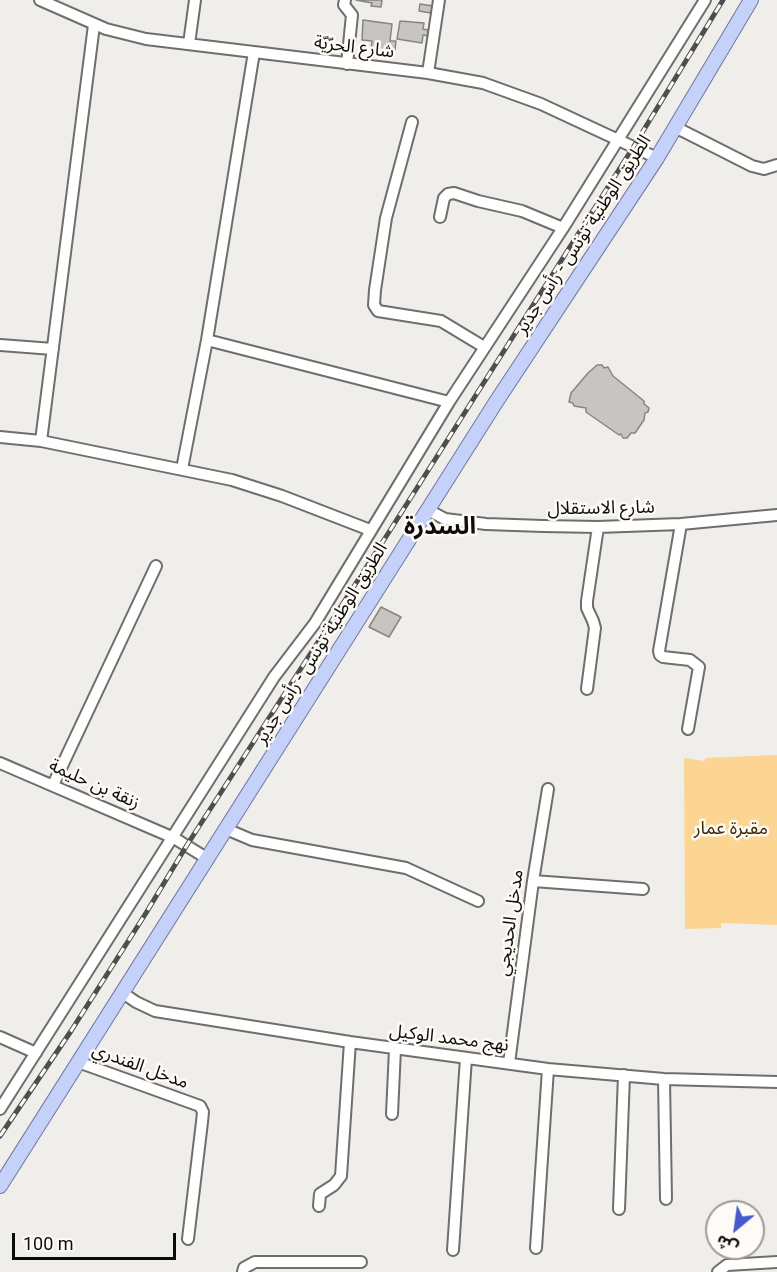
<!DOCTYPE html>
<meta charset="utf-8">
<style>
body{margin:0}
#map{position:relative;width:777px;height:1272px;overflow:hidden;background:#f0eeea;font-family:Roboto,"Noto Sans Arabic",sans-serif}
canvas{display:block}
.north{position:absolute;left:705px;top:1200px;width:60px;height:60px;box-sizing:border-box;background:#fefbf7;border:2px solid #9d9b98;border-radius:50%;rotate:209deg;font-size:16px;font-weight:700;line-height:24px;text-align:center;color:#0c0c0a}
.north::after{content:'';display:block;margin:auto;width:21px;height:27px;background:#4859ce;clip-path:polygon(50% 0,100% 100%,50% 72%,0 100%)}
.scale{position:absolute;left:12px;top:1233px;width:164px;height:27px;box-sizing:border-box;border:3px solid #0c0c0a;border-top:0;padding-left:8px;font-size:18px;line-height:21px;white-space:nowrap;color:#0c0c0a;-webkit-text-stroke:4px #fefbf7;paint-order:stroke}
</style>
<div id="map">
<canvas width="777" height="1272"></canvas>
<div class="north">ش</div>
<div class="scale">100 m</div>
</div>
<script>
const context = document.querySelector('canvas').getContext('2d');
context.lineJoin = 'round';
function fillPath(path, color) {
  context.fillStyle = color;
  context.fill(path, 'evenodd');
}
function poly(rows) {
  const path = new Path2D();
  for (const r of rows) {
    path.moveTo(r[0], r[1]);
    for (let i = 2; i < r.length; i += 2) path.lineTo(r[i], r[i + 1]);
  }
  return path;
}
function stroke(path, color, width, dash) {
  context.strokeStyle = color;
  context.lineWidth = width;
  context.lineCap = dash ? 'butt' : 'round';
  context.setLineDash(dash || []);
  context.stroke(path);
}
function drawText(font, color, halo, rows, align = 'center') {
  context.font = font + ' Roboto,"Noto Sans Arabic",sans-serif';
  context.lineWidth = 5;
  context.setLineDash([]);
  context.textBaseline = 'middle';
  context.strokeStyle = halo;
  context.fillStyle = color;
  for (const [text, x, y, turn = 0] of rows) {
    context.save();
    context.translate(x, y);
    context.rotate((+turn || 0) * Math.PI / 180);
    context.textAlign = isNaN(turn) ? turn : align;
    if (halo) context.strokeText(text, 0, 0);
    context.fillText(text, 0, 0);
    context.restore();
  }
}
fillPath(poly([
 [777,755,777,925,721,923,721,928,685,929,684,758,705,761,705,758]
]), '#fcd592');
const building = poly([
 [356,0,382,0,381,7,371,6,372,3,356,0],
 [420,4,433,6,431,13,419,11,420,4],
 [363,20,392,24,390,41,396,41,395,50,386,49,386,53,377,52,377,50,371,49,372,41,362,40,363,20],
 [400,21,424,23,423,29,428,30,428,36,423,35,422,43,397,39,400,21],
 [597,365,602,365,604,368,608,367,613,376,644,401,644,404,649,408,648,412,645,413,644,420,635,433,631,433,627,438,623,438,621,434,619,435,586,412,586,408,574,406,573,403,569,402,571,393,588,373,597,365],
 [381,607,401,617,389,637,369,627,381,607]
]);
fillPath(building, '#c7c5c1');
stroke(building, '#878581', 1.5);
const minor = poly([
 [40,0,106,29,146,39,428,73,483,83,541,104,657,158],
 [345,0,344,5,352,15,347,64],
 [189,44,195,0],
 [428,73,439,0],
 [412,122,386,218,375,290,374,305,378,311,441,321,484,347],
 [675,127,752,166,764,169,777,165],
 [440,217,444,198,448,194,454,193,478,201,522,211,563,228],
 [207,340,449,402],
 [0,345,53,349],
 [0,437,41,441,232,480,282,496,370,530],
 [41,441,94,25],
 [182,469,207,340,254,52],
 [428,510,445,519,486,524,543,526,598,527,681,524,777,515],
 [681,524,659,651,660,655,663,657,690,660,699,667,688,729],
 [587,689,595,628,593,621,587,608,587,601,598,527],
 [0,763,174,838,208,859],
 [53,785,156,566],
 [226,829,252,840,406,868,478,901],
 [533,881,643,889],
 [123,993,136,1002,155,1011,350,1042,548,1069,664,1079,777,1082],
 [0,1037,36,1053],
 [78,1062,200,1106,203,1112,202,1122,188,1239],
 [509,1063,533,881,548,789],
 [664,1079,666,1199],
 [0,1109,274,677,315,623,449,402,563,228,705,0],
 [392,1114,395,1049],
 [319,1206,320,1194,334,1185,341,1176,350,1042],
 [619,1209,624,1075],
 [536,1248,548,1069],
 [453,1250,466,1058],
 [243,1272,244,1268,255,1262,361,1262],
 [718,1272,727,1265,777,1262]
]);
const major = poly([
 [0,1186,496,402,657,158,751,0]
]);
stroke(minor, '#706e6a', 14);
stroke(major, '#6c78a3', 16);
stroke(minor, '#fff', 10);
stroke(major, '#c6d1f9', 14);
const rail = poly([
 [0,1136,71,1031,146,913,187,845,389,532,634,146,723,0]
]);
stroke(rail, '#4e4e4b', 5);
stroke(rail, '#fefbf7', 3, [9]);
drawText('18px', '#0c0c0a', '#fefbf7', [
 ["شارع الحرّيّة",354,48,7],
 ["الطريق الوطنية تونس - رأس جدير",584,235,-57],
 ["شارع الاستقلال",601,509,-1],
 ["الطريق الوطنية تونس - رأس جدير",322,644,-58],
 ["زنقة بن حليمة",94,785,24],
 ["مدخل الحديجي",511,923,-82],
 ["نهج محمد الوكيل",449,1039,7],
 ["مدخل الفندري",140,1067,20]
]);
drawText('18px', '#3b2700', '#fefbf7', [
 ["مقبرة عمار",731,829]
]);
drawText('bold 24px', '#0c0c0a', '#fefbf7', [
 ["السدرة",440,528]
]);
</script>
